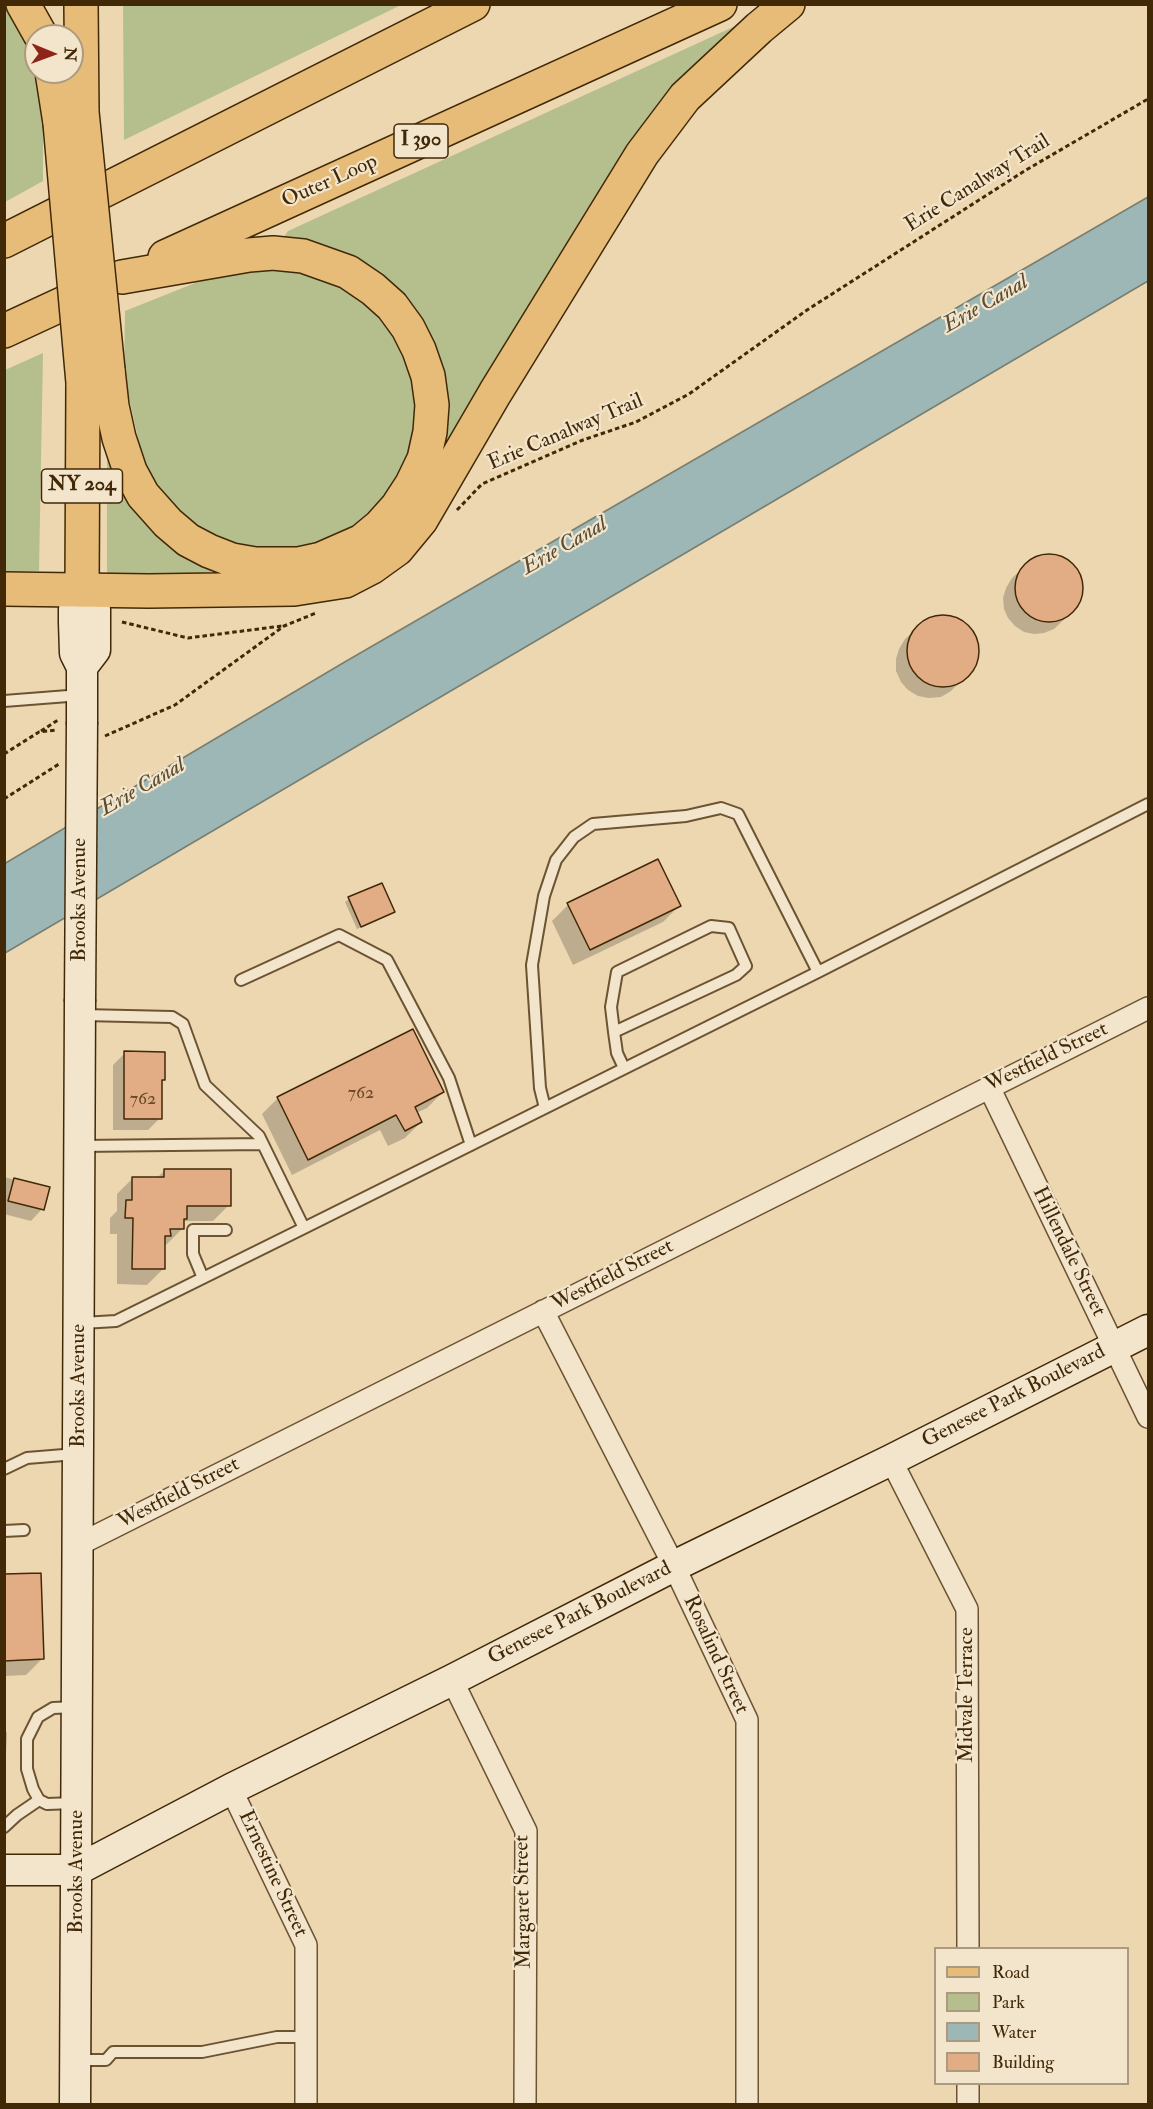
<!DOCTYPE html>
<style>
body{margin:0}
#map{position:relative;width:1153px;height:2109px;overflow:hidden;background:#edd7b1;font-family:"IM FELL Double Pica",serif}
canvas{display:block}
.frame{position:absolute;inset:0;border:6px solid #412908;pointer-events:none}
.legend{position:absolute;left:934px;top:1947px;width:195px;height:138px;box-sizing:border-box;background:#f3e5cc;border:2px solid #ac9a7e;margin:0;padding:8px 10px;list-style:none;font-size:18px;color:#412908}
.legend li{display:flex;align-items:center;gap:12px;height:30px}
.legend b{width:30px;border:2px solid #ac9a7e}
.north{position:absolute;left:24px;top:24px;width:60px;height:60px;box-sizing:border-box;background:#f3e5cc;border:2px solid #ac9a7e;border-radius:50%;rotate:91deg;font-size:16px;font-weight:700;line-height:24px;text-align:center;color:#412908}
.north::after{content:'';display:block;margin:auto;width:21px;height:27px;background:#8f2418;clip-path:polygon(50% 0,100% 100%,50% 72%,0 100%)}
</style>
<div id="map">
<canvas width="1153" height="2109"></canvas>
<div class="frame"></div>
<ul class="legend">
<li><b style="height:8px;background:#e6bc78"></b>Road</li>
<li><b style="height:16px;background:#b5bf8e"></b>Park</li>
<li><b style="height:16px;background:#9cb7b5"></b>Water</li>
<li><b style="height:16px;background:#e2ad85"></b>Building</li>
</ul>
<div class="north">N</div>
</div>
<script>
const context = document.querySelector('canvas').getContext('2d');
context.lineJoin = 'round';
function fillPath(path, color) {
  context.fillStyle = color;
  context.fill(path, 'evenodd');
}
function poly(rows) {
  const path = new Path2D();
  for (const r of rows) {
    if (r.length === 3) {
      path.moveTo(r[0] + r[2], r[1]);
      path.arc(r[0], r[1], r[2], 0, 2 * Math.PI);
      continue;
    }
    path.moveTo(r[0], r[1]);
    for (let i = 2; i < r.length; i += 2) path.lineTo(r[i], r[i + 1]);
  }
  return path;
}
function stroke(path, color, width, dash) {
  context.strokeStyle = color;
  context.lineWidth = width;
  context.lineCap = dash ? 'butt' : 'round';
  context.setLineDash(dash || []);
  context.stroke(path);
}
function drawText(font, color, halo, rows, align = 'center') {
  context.font = font + ' "IM FELL Double Pica",serif';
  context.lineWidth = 4.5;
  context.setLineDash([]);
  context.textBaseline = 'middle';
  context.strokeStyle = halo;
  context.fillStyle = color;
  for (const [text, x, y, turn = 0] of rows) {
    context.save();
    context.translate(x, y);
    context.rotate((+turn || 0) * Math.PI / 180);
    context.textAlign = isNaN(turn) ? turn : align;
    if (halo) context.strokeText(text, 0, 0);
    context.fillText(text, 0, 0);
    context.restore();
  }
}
fillPath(poly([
 [11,4,35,53,36,72,43,117,43,181,5,202,4,5],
 [123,5,123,4,401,5,124,140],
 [757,16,450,445,439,444,435,360,283,238,288,231],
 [301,265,378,307,414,373,419,413,411,451,382,506,335,541,276,554,213,542,169,505,149,476,139,443,124,375,125,311,210,277],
 [43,353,39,571,5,572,5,370],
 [107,441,221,565,217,580,109,578,107,571]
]), '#b5bf8e');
const water = poly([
 [1148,197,1148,281,5,953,4,864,343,663,1148,197]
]);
fillPath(water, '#9cb7b5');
stroke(water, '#787e70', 1.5);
fillPath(poly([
 [1045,555,1056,556,1067,560,1075,568,1081,578,1082,589,1080,600,1075,609,1054,629,1044,633,1034,634,1024,632,1015,626,1008,618,1004,609,1003,598,1006,588,1012,578,1034,558],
 [938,617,949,617,960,621,968,628,975,637,977,648,976,659,972,670,951,691,941,697,929,698,918,696,908,690,901,682,896,671,896,659,899,649,905,639,927,620],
 [381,885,393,912,389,915,357,929,345,902,349,899],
 [568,905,679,906,663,922,573,965,552,921],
 [125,1053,164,1080,161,1083,160,1118,148,1130,113,1130,113,1065],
 [443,1092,427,1108,416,1113,421,1122,405,1138,388,1146,380,1130,292,1175,262,1114,278,1098],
 [165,1170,229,1205,213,1221,182,1221,182,1229,166,1245,164,1245,164,1268,147,1285,117,1284,117,1234,110,1234,110,1218,117,1211,117,1194,133,1178,157,1178],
 [4,1177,48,1188,42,1209,31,1221,4,1214],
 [4,1576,42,1659,26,1675,4,1676],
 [4,1732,7,1732,4,1800]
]), '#0003');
const building = poly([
 [1049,588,34],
 [943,651,36],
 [658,859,681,906,590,950,567,903,658,859],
 [382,883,395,912,361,927,348,897,382,883],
 [413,1029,444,1092,415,1107,422,1122,405,1131,396,1115,308,1160,277,1097,413,1029],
 [124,1051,165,1052,165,1080,162,1080,162,1119,124,1119,124,1051],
 [164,1169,231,1169,231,1206,187,1206,187,1219,184,1219,184,1229,170,1229,171,1236,165,1236,165,1269,132,1269,133,1218,125,1218,126,1200,132,1200,132,1177,164,1177,164,1169],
 [14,1178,50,1187,44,1210,8,1201,14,1178],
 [41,1573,44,1659,4,1661,4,1574,41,1573]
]);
fillPath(building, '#e2ad85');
stroke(building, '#412908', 1.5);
const lane = poly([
 [4,701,81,695],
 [241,980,339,935,387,960,449,1078,471,1145],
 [614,1032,736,975,746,966,729,928,711,926,617,972,611,1007,614,1032,617,1053,624,1068],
 [545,1108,540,1088,532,965,544,896,556,860,574,837,593,824,686,816,721,808,738,814,818,972],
 [80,1146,263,1144],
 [304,1228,818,972,1148,804],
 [203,1278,193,1254,193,1230,226,1230],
 [82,1323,116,1321,304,1228,259,1136,205,1085,183,1024,172,1017,83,1015],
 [4,1469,27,1458,76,1454],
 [4,1531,24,1530],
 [74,1803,47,1804,39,1800,33,1789,27,1769,27,1739,38,1717,53,1708,76,1707],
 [4,1827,17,1815,39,1800],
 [78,2060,106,2060,113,2052,202,2052,277,2037,306,2037]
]);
const street = poly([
 [989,1087,1148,1417],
 [543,1311,674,1566,747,1720,747,2104],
 [891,1460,967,1609,968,1948],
 [78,1545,1148,1008],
 [452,1680,526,1831,525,2104],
 [231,1789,306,1945,306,2104],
 [968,2084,968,2104]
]);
const secondary = poly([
 [82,667,95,650,95,609,82,595],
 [82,722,82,667,75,653,74,622,74,609,82,595,82,590],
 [4,1870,77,1870,231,1789,452,1680,674,1566,891,1460,1148,1330],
 [75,2104,80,1002]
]);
const primary = poly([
 [81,4,82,112],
 [82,590,83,383]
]);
const highway = poly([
 [23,4,41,36],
 [52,72,60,123],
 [4,241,473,4],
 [165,257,720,4],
 [4,331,99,287],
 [108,370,112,406,119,438,130,471,143,495,168,523,188,540,209,551,232,560,255,564,298,564,321,559,362,541,380,526,397,507,412,484,424,459,430,432,432,405,428,376,419,350,408,328,392,306,373,289,348,272,303,256,273,253,249,255,122,277],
 [4,589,149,591,294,589,345,581,372,567,397,549,421,520,495,393,642,154,685,97,759,28,788,4]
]);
stroke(lane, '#6c5432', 14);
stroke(street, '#6c5432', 24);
stroke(secondary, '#412908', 33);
stroke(primary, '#412908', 36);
stroke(highway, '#412908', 36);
stroke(poly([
 [457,510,482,484,583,440,636,422,689,394,807,310,1026,170,1148,99],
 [122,622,188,638,282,626],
 [41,731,58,720],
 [105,736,175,705,284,626,316,613],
 [4,754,39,732,57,730],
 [4,799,59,764]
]), '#412908', 3, [4.5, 3]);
stroke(lane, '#f3e5cc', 10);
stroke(street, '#f3e5cc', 21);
stroke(secondary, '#f3e5cc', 30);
stroke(primary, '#e6bc78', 33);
stroke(highway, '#e6bc78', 33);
const secondaryBridge = poly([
 [80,1002,82,722]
]);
const highwayBridge = poly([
 [82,112,108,370],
 [60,123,83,383]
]);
stroke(secondaryBridge, '#412908', 33, []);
stroke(highwayBridge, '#412908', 36, []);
stroke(secondaryBridge, '#f3e5cc', 30);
stroke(highwayBridge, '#e6bc78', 33);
drawText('18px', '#694a27', null, [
 ["762",361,1094],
 ["762",143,1100]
]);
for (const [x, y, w] of [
 [421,141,54],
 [82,486,81]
]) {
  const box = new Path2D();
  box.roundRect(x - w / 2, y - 17, w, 34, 4.5);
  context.fillStyle = '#f3e5cc';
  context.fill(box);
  stroke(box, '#412908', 1.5);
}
drawText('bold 20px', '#412908', null, [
 ["I 390",421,141],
 ["NY 204",82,486]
]);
drawText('21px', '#412908', '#f3e5cc', [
 ["Outer Loop",330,182,-24],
 ["Erie Canalway Trail",978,184,-32],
 ["Erie Canalway Trail",566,433,-23],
 ["Brooks Avenue",80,900,-90],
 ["Westfield Street",1047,1058,-26],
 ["Hillendale Street",1068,1252,64],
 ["Westfield Street",613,1276,-27],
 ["Brooks Avenue",79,1386,-90],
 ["Genesee Park Boulevard",1014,1397,-27],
 ["Westfield Street",179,1494,-27],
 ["Genesee Park Boulevard",580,1614,-27],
 ["Rosalind Street",715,1655,65],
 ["Midvale Terrace",967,1695,-90],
 ["Brooks Avenue",77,1872,-90],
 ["Ernestine Street",272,1874,65],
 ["Margaret Street",524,1902,-91]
]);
drawText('italic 22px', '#584c33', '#f3e5cc', [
 ["Erie Canal",986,305,-30],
 ["Erie Canal",565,547,-30],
 ["Erie Canal",143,788,-30]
]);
</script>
